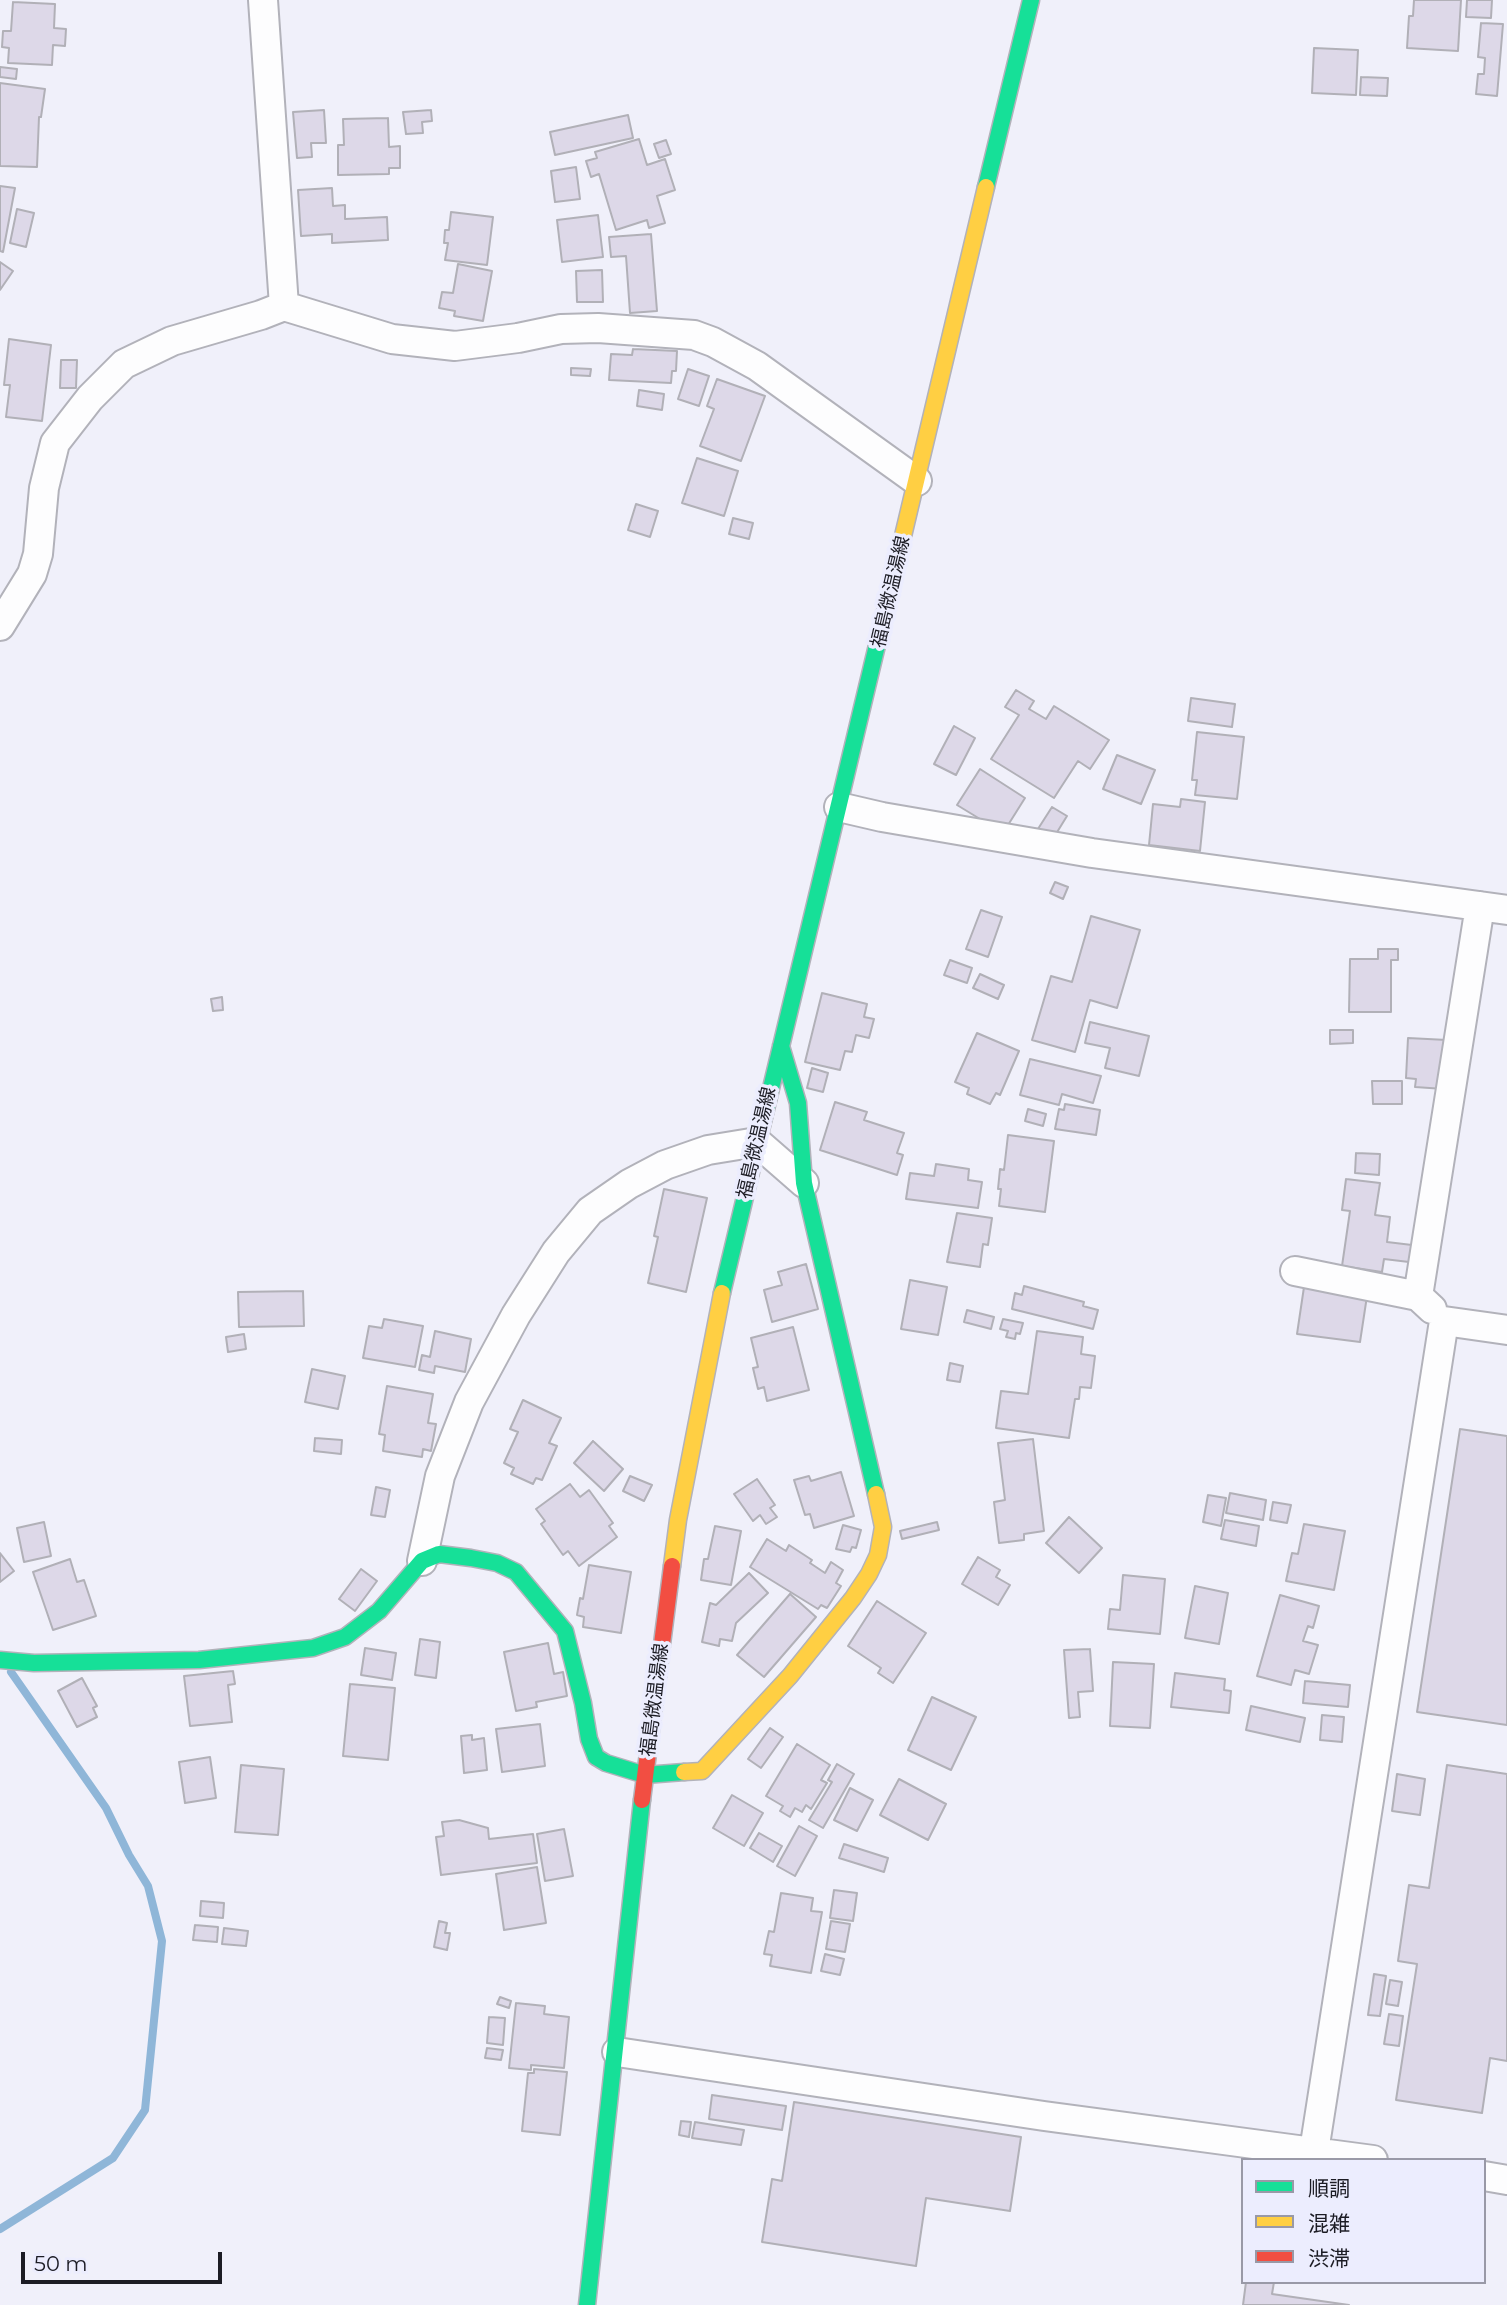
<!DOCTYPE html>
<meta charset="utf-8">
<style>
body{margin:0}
#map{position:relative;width:1507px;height:2305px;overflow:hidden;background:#f0f0fa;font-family:Montserrat,"Noto Sans JP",sans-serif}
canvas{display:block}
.legend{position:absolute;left:1241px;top:2158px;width:245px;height:126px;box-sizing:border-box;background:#ecedfe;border:2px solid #9999a7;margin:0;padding:9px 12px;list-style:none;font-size:21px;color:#1c1c24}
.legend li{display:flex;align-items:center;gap:14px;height:35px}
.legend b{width:35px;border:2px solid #9999a7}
.scale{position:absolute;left:21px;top:2252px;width:201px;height:32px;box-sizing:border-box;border:4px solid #1c1c24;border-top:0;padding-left:9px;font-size:21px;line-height:24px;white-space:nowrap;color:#1c1c24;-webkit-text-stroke:5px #ecedfe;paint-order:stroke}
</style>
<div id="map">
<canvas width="1507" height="2305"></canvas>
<ul class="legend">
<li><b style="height:9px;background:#16e098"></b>順調</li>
<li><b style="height:9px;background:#ffcf43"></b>混雑</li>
<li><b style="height:9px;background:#f24e42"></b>渋滞</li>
</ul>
<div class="scale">50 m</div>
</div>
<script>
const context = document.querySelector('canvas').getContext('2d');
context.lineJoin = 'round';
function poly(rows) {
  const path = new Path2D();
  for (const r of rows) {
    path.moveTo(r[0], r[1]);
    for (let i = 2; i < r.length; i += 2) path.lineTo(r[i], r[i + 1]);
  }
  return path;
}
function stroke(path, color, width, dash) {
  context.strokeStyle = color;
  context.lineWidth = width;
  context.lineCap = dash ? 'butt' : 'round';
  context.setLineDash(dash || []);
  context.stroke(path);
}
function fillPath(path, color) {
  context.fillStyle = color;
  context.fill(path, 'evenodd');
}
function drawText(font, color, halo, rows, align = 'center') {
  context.font = font + ' Montserrat,"Noto Sans JP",sans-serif';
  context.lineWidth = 7;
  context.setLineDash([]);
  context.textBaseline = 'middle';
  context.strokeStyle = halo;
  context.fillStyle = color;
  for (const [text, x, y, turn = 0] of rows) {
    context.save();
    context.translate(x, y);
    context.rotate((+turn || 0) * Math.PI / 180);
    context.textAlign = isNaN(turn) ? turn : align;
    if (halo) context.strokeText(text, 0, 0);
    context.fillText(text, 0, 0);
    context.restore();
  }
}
stroke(poly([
 [0,2229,113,2158,145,2110,162,1941,148,1886,129,1855,106,1808,11,1672]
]), '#8fb6d8', 8);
const building = poly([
 [1414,0,1461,0,1458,51,1407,48,1409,16,1413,16,1414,0],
 [1467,0,1492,0,1491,18,1466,17,1467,0],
 [13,2,55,4,54,28,66,29,65,46,53,45,52,65,8,63,9,48,2,47,3,31,11,31,13,2],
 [1481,23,1503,24,1497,96,1476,94,1478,74,1484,74,1485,58,1478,57,1481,23],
 [1314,48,1358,50,1356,95,1312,93,1314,48],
 [0,67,17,69,16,79,0,77,0,67],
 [1361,77,1388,78,1387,96,1360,95,1361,77],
 [0,83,45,89,41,117,39,117,37,167,0,166,0,83],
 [324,110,326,143,311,143,312,157,297,158,293,112,324,110],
 [431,110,432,121,422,122,423,133,406,134,403,112,431,110],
 [628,115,633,138,555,155,550,132,628,115],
 [388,118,389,147,400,146,400,168,389,168,389,174,338,175,338,145,344,145,343,119,388,118],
 [639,139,647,165,665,159,675,190,657,196,665,223,649,228,647,220,616,230,599,174,591,177,586,161,597,158,595,152,639,139],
 [666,140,671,154,659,158,654,144,666,140],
 [576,167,580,199,555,202,551,171,576,167],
 [0,186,15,188,3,252,0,251,0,186],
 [332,188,333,206,345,205,345,219,387,217,388,240,332,243,332,234,301,236,298,190,332,188],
 [17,209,34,213,26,247,10,243,17,209],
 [451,212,493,217,487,265,445,260,448,243,444,243,445,230,449,230,451,212],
 [598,215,603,257,562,262,557,220,598,215],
 [651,234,657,311,630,313,626,256,611,257,609,237,651,234],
 [0,262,13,271,0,290,0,262],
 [458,264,492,271,483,321,454,316,455,311,439,308,442,292,453,293,458,264],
 [602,270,603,302,577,302,576,271,602,270],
 [9,339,51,345,42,421,6,417,10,385,4,385,9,339],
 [633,349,677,351,676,371,672,371,671,383,609,380,611,354,632,355,633,349],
 [61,360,77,360,76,388,60,388,61,360],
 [571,368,591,369,590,376,571,375,571,368],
 [688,369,709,376,699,406,678,399,688,369],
 [717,379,765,396,741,461,700,446,714,409,707,406,717,379],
 [639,390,664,394,662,410,637,406,639,390],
 [697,458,738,471,724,516,682,503,697,458],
 [636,504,658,511,650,537,628,530,636,504],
 [733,518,753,523,749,539,729,534,733,518],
 [1016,690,1034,701,1029,709,1046,719,1054,706,1109,740,1090,769,1078,761,1054,798,991,759,1019,715,1005,707,1016,690],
 [1191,698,1235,704,1232,727,1188,721,1191,698],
 [954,726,975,738,956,775,934,764,954,726],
 [1197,732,1244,737,1237,799,1195,795,1197,780,1192,780,1197,732],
 [1117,755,1155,770,1141,804,1103,789,1117,755],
 [980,769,1025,798,1003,833,957,805,980,769],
 [1181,799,1205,802,1200,851,1149,845,1153,804,1180,807,1181,799],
 [1052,807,1067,816,1051,842,1036,832,1052,807],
 [1055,882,1068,887,1063,899,1050,893,1055,882],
 [981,910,1002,917,988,957,966,949,981,910],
 [1091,916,1140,930,1117,1008,1090,1000,1075,1052,1032,1040,1051,976,1072,982,1091,916],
 [1378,949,1398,949,1398,960,1391,960,1391,1012,1349,1012,1350,959,1378,959,1378,949],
 [950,960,972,968,967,983,944,975,950,960],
 [980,974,1004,985,998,999,973,988,980,974],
 [822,993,867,1004,864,1017,874,1019,869,1038,856,1035,852,1052,845,1051,840,1070,805,1062,822,993],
 [222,997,223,1010,213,1011,211,999,222,997],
 [1090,1022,1149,1036,1139,1076,1105,1068,1110,1048,1085,1043,1090,1022],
 [1330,1030,1353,1030,1353,1043,1330,1044,1330,1030],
 [977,1033,1019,1051,1000,1095,996,1093,990,1104,967,1094,969,1088,955,1082,977,1033],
 [1408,1038,1447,1040,1444,1089,1415,1087,1416,1079,1406,1078,1408,1038],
 [1030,1059,1101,1076,1093,1103,1062,1094,1059,1105,1020,1095,1030,1059],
 [812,1068,828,1073,823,1092,807,1088,812,1068],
 [1372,1081,1402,1081,1402,1104,1373,1104,1372,1081],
 [835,1102,867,1112,864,1120,904,1133,897,1153,903,1155,897,1175,820,1150,835,1102],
 [1065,1104,1100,1110,1096,1135,1055,1129,1059,1109,1064,1110,1065,1104],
 [1028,1109,1046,1114,1043,1126,1025,1121,1028,1109],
 [1008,1135,1054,1141,1045,1212,999,1206,1001,1189,998,1189,1000,1169,1004,1170,1008,1135],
 [1356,1153,1380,1154,1379,1175,1355,1173,1356,1153],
 [936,1164,969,1169,968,1180,982,1182,978,1208,906,1199,910,1173,934,1176,936,1164],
 [1346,1179,1380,1183,1375,1215,1390,1217,1387,1242,1412,1245,1409,1262,1384,1259,1382,1272,1342,1266,1350,1211,1342,1210,1346,1179],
 [664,1189,707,1198,686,1292,648,1283,658,1237,654,1236,664,1189],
 [957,1213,992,1218,988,1245,983,1244,980,1267,947,1262,957,1213],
 [806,1264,818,1309,772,1322,764,1290,782,1285,778,1272,806,1264],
 [910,1280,947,1287,938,1335,901,1329,910,1280],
 [1024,1286,1084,1302,1083,1306,1098,1310,1093,1329,1012,1309,1015,1293,1022,1295,1024,1286],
 [1304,1287,1367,1296,1360,1342,1297,1334,1304,1287],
 [303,1291,304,1326,239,1327,238,1292,303,1291],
 [967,1310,994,1317,991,1329,964,1322,967,1310],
 [384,1319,423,1326,415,1367,363,1358,369,1326,382,1328,384,1319],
 [1003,1319,1023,1323,1020,1334,1016,1333,1015,1339,1006,1337,1008,1331,1000,1329,1003,1319],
 [793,1327,809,1390,767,1401,764,1387,758,1389,753,1368,758,1367,751,1338,793,1327],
 [435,1331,471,1339,465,1372,435,1366,434,1373,419,1370,422,1355,430,1357,435,1331],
 [1037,1331,1083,1337,1081,1354,1095,1356,1091,1388,1080,1387,1079,1399,1075,1399,1069,1438,996,1428,1001,1391,1028,1394,1037,1331],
 [244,1334,246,1349,228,1352,226,1337,244,1334],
 [950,1363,963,1366,960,1382,947,1380,950,1363],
 [312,1369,345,1376,338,1409,305,1402,312,1369],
 [387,1386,433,1394,428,1423,436,1424,431,1451,423,1449,422,1457,383,1451,385,1435,379,1434,387,1386],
 [523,1400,561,1418,549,1443,557,1446,542,1480,536,1478,533,1484,511,1474,514,1468,504,1463,518,1432,510,1429,523,1400],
 [1460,1429,1507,1436,1507,1725,1417,1712,1460,1429],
 [315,1438,342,1440,341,1454,314,1451,315,1438],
 [1033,1439,1044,1531,1024,1534,1024,1540,999,1543,994,1502,1005,1500,998,1443,1033,1439],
 [593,1441,623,1469,604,1491,574,1463,593,1441],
 [841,1472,854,1516,814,1528,810,1514,805,1515,794,1480,809,1476,811,1481,841,1472],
 [630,1476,652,1485,644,1501,623,1491,630,1476],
 [757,1479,775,1505,770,1508,777,1517,766,1524,760,1515,753,1521,734,1494,757,1479],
 [570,1484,580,1497,589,1490,613,1523,609,1526,617,1537,579,1566,568,1551,563,1555,541,1524,545,1521,536,1509,570,1484],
 [376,1487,390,1490,385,1517,371,1515,376,1487],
 [1230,1493,1266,1500,1263,1520,1226,1513,1230,1493],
 [1208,1495,1226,1498,1221,1526,1203,1522,1208,1495],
 [1273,1502,1291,1505,1287,1523,1270,1520,1273,1502],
 [1069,1517,1102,1548,1079,1573,1046,1543,1069,1517],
 [1225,1520,1259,1526,1256,1546,1221,1539,1225,1520],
 [44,1522,51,1556,24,1562,17,1528,44,1522],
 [937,1522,939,1530,902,1539,900,1531,937,1522],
 [1304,1524,1345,1531,1334,1590,1286,1581,1292,1553,1298,1554,1304,1524],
 [843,1525,861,1530,856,1548,852,1547,850,1552,836,1549,843,1525],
 [715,1526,741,1531,731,1585,701,1580,704,1559,708,1559,715,1526],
 [767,1539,786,1551,789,1545,812,1560,810,1563,825,1573,831,1562,843,1570,836,1583,841,1586,827,1608,821,1605,818,1609,750,1567,767,1539],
 [0,1553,14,1571,0,1582,0,1553],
 [978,1557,1000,1570,996,1577,1010,1585,998,1605,962,1584,978,1557],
 [70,1559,77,1582,84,1580,96,1616,53,1630,33,1572,70,1559],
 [589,1565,631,1572,621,1633,583,1627,584,1617,577,1615,580,1598,583,1599,589,1565],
 [361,1569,377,1581,355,1611,339,1599,361,1569],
 [749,1573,768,1593,736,1623,732,1641,720,1639,719,1646,702,1642,710,1603,716,1605,749,1573],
 [1123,1575,1165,1579,1160,1634,1108,1629,1110,1609,1120,1610,1123,1575],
 [1195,1586,1228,1593,1219,1644,1185,1638,1195,1586],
 [790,1594,816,1617,764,1677,737,1655,790,1594],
 [1280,1595,1319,1606,1313,1628,1308,1626,1303,1641,1318,1645,1309,1674,1295,1670,1291,1685,1257,1676,1280,1595],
 [877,1601,926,1633,893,1683,878,1673,881,1668,848,1646,877,1601],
 [420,1639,440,1642,436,1678,415,1675,420,1639],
 [548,1643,554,1674,563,1672,567,1696,536,1702,537,1707,516,1711,504,1652,548,1643],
 [365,1648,396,1653,392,1680,361,1675,365,1648],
 [1090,1649,1093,1691,1078,1692,1080,1717,1069,1718,1064,1650,1090,1649],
 [1113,1662,1154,1664,1150,1728,1110,1726,1113,1662],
 [233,1671,235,1684,228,1685,232,1722,190,1726,184,1676,233,1671],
 [1175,1673,1225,1679,1224,1690,1231,1691,1229,1713,1171,1707,1175,1673],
 [82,1678,97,1706,93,1708,97,1717,77,1727,58,1691,82,1678],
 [1305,1681,1350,1685,1348,1707,1303,1703,1305,1681],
 [350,1684,395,1688,388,1760,343,1756,350,1684],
 [932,1697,976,1717,951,1770,908,1750,932,1697],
 [1251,1706,1305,1718,1300,1742,1246,1730,1251,1706],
 [1322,1715,1344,1717,1342,1742,1320,1740,1322,1715],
 [540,1724,545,1766,502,1772,496,1729,540,1724],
 [770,1728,783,1737,761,1768,748,1759,770,1728],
 [472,1735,472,1740,484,1738,487,1770,464,1773,461,1736,472,1735],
 [797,1744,830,1765,821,1780,827,1783,811,1809,806,1805,802,1812,795,1808,790,1817,780,1811,783,1806,766,1796,797,1744],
 [210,1757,216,1798,185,1803,179,1762,210,1757],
 [837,1764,854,1774,823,1828,809,1820,832,1782,828,1780,837,1764],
 [241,1765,284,1769,278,1835,235,1832,241,1765],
 [1447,1765,1507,1774,1507,2061,1490,2058,1482,2113,1396,2100,1417,1964,1398,1961,1409,1885,1429,1888,1447,1765],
 [1397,1774,1425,1779,1420,1815,1392,1811,1397,1774],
 [899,1779,946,1804,928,1840,880,1815,899,1779],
 [850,1788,873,1800,857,1831,834,1820,850,1788],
 [732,1795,763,1813,744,1846,713,1828,732,1795],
 [459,1820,488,1828,489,1839,533,1834,537,1863,441,1875,436,1837,444,1836,442,1822,459,1820],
 [799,1826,817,1836,795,1876,777,1866,799,1826],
 [564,1829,573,1876,545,1881,537,1834,564,1829],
 [759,1833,782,1846,773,1862,750,1848,759,1833],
 [844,1844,888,1858,884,1872,839,1858,844,1844],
 [537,1867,546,1923,504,1930,496,1874,537,1867],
 [834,1890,857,1893,853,1921,830,1918,834,1890],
 [781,1893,813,1898,811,1911,822,1912,811,1973,770,1966,772,1955,764,1954,769,1931,774,1932,781,1893],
 [201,1901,224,1903,223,1918,200,1916,201,1901],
 [439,1921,447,1923,445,1933,450,1933,447,1950,434,1947,439,1921],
 [831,1921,850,1924,845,1952,826,1949,831,1921],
 [195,1925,218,1927,217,1942,193,1940,195,1925],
 [224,1928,248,1931,246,1946,222,1944,224,1928],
 [825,1954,844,1959,840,1975,821,1971,825,1954],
 [1374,1974,1386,1976,1380,2016,1368,2015,1374,1974],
 [1390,1980,1402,1982,1398,2006,1386,2004,1390,1980],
 [500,1997,511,2001,509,2008,497,2004,500,1997],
 [516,2003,545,2006,544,2014,569,2017,564,2068,531,2065,531,2070,509,2068,516,2003],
 [1389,2014,1403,2016,1399,2046,1384,2044,1389,2014],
 [489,2017,505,2018,503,2045,487,2043,489,2017],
 [487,2048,503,2050,501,2060,485,2058,487,2048],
 [534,2069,567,2072,560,2135,522,2131,528,2073,534,2073,534,2069],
 [712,2095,786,2106,782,2130,709,2119,712,2095],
 [794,2102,1021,2137,1010,2211,926,2198,916,2266,762,2242,772,2179,782,2181,794,2102],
 [681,2121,691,2122,689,2137,679,2135,681,2121],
 [695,2122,744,2130,741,2145,692,2138,695,2122],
 [1246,2282,1274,2282,1272,2294,1349,2305,1243,2305,1246,2282]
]);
fillPath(building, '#ddd8e8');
stroke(building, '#b1b0b7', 2);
const street = poly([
 [263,0,284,306],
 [0,626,32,574,38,554,44,488,55,443,90,398,124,364,172,341,261,315,284,306,392,339,455,346,518,338,561,329,598,328,694,335,713,342,757,366,917,481],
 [839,807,882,817,1092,853,1507,910],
 [1295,1271,1418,1296,1432,1309],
 [1418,1296,1480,906],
 [422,1561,440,1476,469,1402,516,1315,556,1252,590,1211,629,1184,665,1165,708,1150,757,1142,804,1183],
 [617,2052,1044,2116,1373,2160],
 [1314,2151,1444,1321,1507,1330],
 [1484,2176,1507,2180]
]);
const fast = poly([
 [986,187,1031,0],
 [781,1046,798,1103,804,1183,876,1494],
 [722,1293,879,637],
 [0,1660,34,1663,199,1660,313,1648,345,1637,379,1611,422,1561,439,1554,471,1558,497,1563,516,1572,565,1631,583,1703,589,1739,596,1757,606,1763,645,1775,684,1772],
 [587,2305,642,1800]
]);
const slow = poly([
 [879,637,986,187],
 [672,1566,678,1520,722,1293],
 [684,1772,702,1771,790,1676,853,1598,869,1574,878,1555,883,1527,876,1494]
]);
const jam = poly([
 [642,1800,672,1566]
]);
stroke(street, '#b2b2ba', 32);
stroke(fast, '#b2b2ba', 19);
stroke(slow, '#b2b2ba', 19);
stroke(jam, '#b2b2ba', 19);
stroke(street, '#fdfdfe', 28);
stroke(fast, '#16e098', 16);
stroke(slow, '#ffcf43', 16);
stroke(jam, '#f24e42', 16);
drawText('19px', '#1c1c24', '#ecedfe', [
 ["福島微温湯線",891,592,-77],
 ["福島微温湯線",757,1143,-77],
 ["福島微温湯線",655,1700,-83]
]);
</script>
